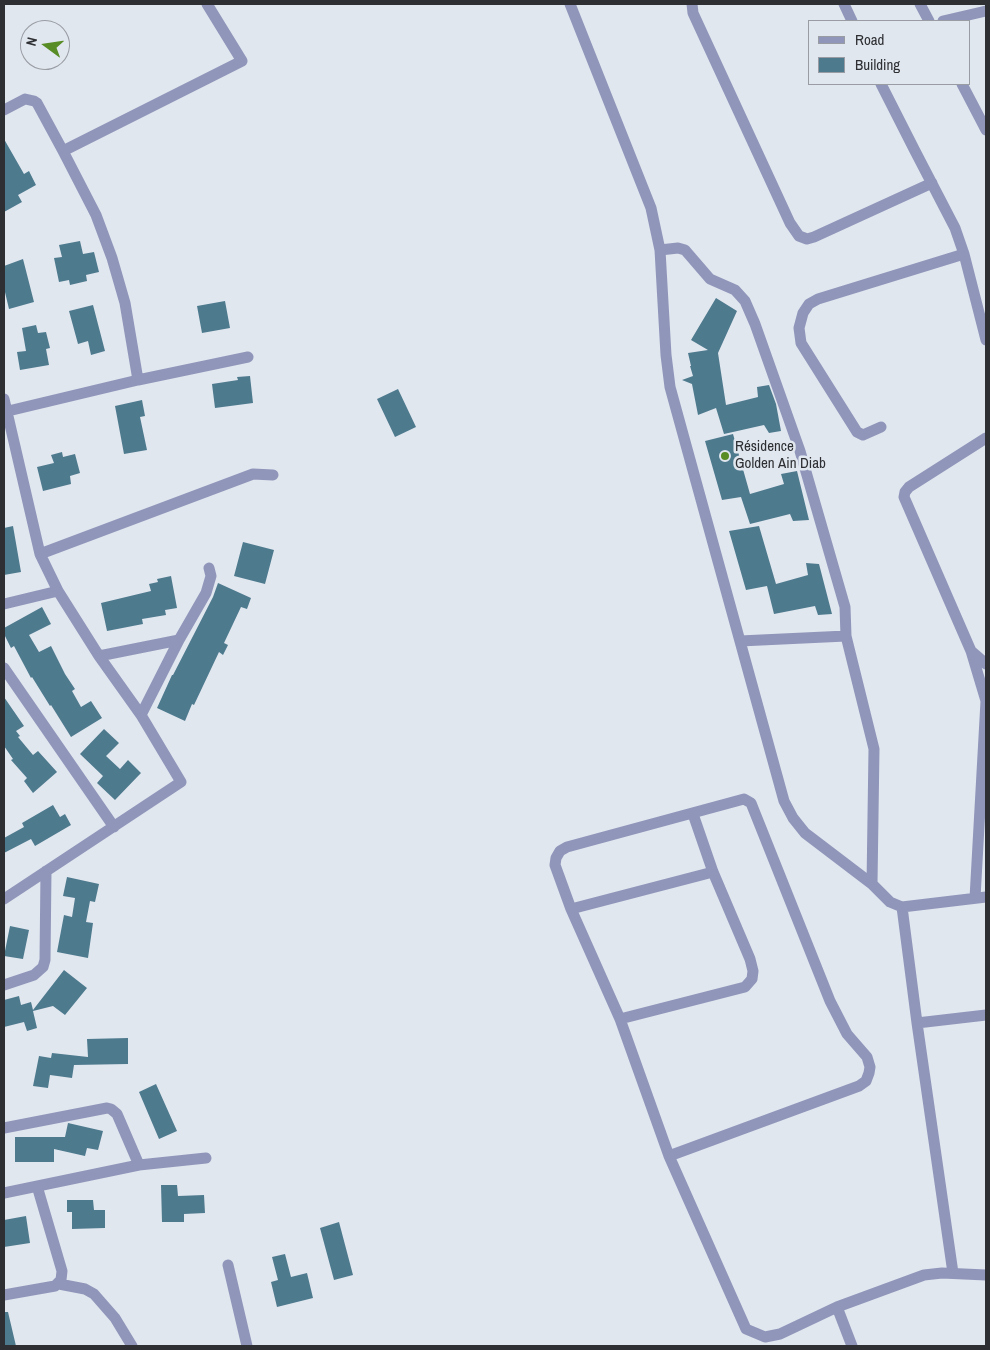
<!DOCTYPE html>
<meta charset="utf-8">
<style>
body{margin:0}
#map{position:relative;width:990px;height:1350px;overflow:hidden;background:#e1e7ef;font-family:"Archivo Narrow",sans-serif}
canvas{display:block}
.frame{position:absolute;inset:0;border:5px solid #2d2f32;pointer-events:none}
.legend{position:absolute;left:808px;top:20px;width:162px;height:65px;box-sizing:border-box;background:#e1e7ef;border:1px solid #999da3;margin:0;padding:6px 9px;list-style:none;font-size:15px;color:#2d2f32}
.legend li{display:flex;align-items:center;gap:10px;height:25px}
.legend b{width:25px;border:1px solid #999da3}
.north{position:absolute;left:20px;top:20px;width:50px;height:50px;box-sizing:border-box;background:#e1e7ef;border:1px solid #999da3;border-radius:50%;rotate:284deg;font-size:14px;font-weight:700;line-height:20px;text-align:center;color:#2d2f32}
.north::after{content:'';display:block;margin:auto;width:18px;height:22px;background:#588c25;clip-path:polygon(50% 0,100% 100%,50% 72%,0 100%)}
</style>
<div id="map">
<canvas width="990" height="1350"></canvas>
<div class="frame"></div>
<ul class="legend">
<li><b style="height:6px;background:#9096ba"></b>Road</li>
<li><b style="height:14px;background:#4e7a8e"></b>Building</li>
</ul>
<div class="north">N</div>
</div>
<script>
const context = document.querySelector('canvas').getContext('2d');
context.lineJoin = 'round';
function fillPath(path, color) {
  context.fillStyle = color;
  context.fill(path, 'evenodd');
}
function poly(rows) {
  const path = new Path2D();
  for (const r of rows) {
    path.moveTo(r[0], r[1]);
    for (let i = 2; i < r.length; i += 2) path.lineTo(r[i], r[i + 1]);
  }
  return path;
}
function stroke(path, color, width, dash) {
  context.strokeStyle = color;
  context.lineWidth = width;
  context.lineCap = dash ? 'butt' : 'round';
  context.setLineDash(dash || []);
  context.stroke(path);
}
function drawText(font, color, halo, rows, align = 'center') {
  context.font = font + ' "Archivo Narrow",sans-serif';
  context.lineWidth = 5;
  context.setLineDash([]);
  context.textBaseline = 'middle';
  context.strokeStyle = halo;
  context.fillStyle = color;
  for (const [text, x, y, turn = 0] of rows) {
    context.save();
    context.translate(x, y);
    context.rotate((+turn || 0) * Math.PI / 180);
    context.textAlign = isNaN(turn) ? turn : align;
    if (halo) context.strokeText(text, 0, 0);
    context.fillText(text, 0, 0);
    context.restore();
  }
}
fillPath(poly([
 [4,139,24,174,29,171,36,185,18,195,22,202,4,212],
 [80,241,83,254,94,252,99,272,86,275,87,281,70,285,69,280,59,282,54,258,62,257,59,245],
 [23,259,34,302,9,309,4,288,4,266],
 [716,298,737,311,718,353,726,405,758,397,757,387,769,385,776,404,781,431,769,433,764,425,724,434,716,408,698,415,692,384,682,380,693,376,690,366,691,366,688,353,708,350,691,340],
 [225,301,230,328,202,333,197,306],
 [93,305,105,351,91,355,88,341,78,344,69,311],
 [36,325,38,333,46,332,50,348,46,349,49,365,20,370,17,352,26,351,22,328],
 [250,376,253,403,215,408,212,384,238,380,237,377],
 [398,389,416,427,395,437,377,399],
 [142,400,145,416,140,417,147,450,124,454,115,406],
 [733,434,750,494,784,484,781,474,797,471,809,520,793,521,790,514,750,524,741,497,722,500,705,441],
 [62,452,63,457,75,454,80,473,70,476,71,484,43,491,37,467,54,463,51,455],
 [13,526,21,572,4,575,4,528],
 [759,526,776,584,808,575,806,563,819,564,832,614,818,615,815,606,774,614,767,586,746,590,729,531],
 [243,542,274,550,265,584,234,576],
 [171,576,177,608,165,610,166,615,142,619,143,624,107,631,101,603,151,591,149,584,158,582,157,579],
 [218,583,251,598,247,609,241,607,224,643,228,645,223,655,219,652,194,705,192,704,185,721,157,708,172,675,173,675,213,597],
 [42,607,51,624,29,635,39,652,51,646,65,674,75,689,72,691,81,707,91,701,102,718,71,737,51,705,50,706,32,677,31,678,14,646,11,648,4,634,4,628],
 [4,697,24,726,16,731,20,736,18,737,33,755,38,751,57,772,33,793,24,781,27,778,11,760,13,759,4,746],
 [104,729,119,743,106,756,120,769,128,760,141,773,115,800,97,783,103,776,80,754],
 [53,805,60,817,65,814,71,825,35,846,31,839,4,853,4,838,24,827,22,823],
 [67,877,99,884,95,902,90,901,86,922,93,923,88,958,57,952,64,915,72,917,75,898,63,896],
 [10,926,29,930,23,959,4,956],
 [64,970,87,988,65,1015,53,1006,33,1011,37,1028,27,1031,24,1022,4,1027,4,1000,19,996,21,1005,31,1002,33,1010],
 [128,1038,128,1064,74,1065,72,1078,50,1075,48,1088,33,1086,39,1056,51,1058,52,1053,88,1057,87,1039],
 [156,1084,177,1131,159,1139,139,1092],
 [68,1123,103,1131,98,1150,87,1148,85,1156,54,1149,54,1162,15,1162,15,1137,65,1137],
 [161,1185,177,1185,178,1196,204,1195,205,1213,184,1214,184,1222,162,1222],
 [67,1200,93,1200,94,1210,105,1210,105,1228,72,1229,72,1212,67,1212],
 [26,1216,30,1243,4,1247,4,1220],
 [339,1222,353,1275,334,1280,320,1228],
 [285,1254,291,1277,307,1273,313,1298,277,1307,271,1282,278,1280,272,1257],
 [4,1312,8,1312,16,1346,4,1346]
]), '#4e7a8e');
stroke(poly([
 [570,4,651,208,660,250,666,355,670,387,784,801,793,818,805,833,872,884,890,902,902,907,986,897],
 [692,4,693,13,790,223,799,236,807,239,814,237,932,183],
 [844,4,852,21],
 [920,4,929,21],
 [943,21,986,11],
 [881,84,914,149,955,228,964,254,986,340],
 [962,84,986,130],
 [4,110,25,99,34,101,37,103,63,151,96,215,112,258,125,303,138,380],
 [63,151,242,61,207,4],
 [660,250,678,248,685,250,710,279,735,290,745,301,755,324,800,451,845,607,846,636,874,749,872,884],
 [4,399,40,554,58,591,99,656,141,715,181,782,4,899],
 [4,412,138,380,248,357],
 [881,427,863,435,857,432,801,343,799,328,803,313,809,304,818,299,964,254],
 [40,554,253,474,273,475],
 [4,604,58,591],
 [740,641,846,636],
 [971,651,986,664],
 [99,656,179,640],
 [4,668,114,827],
 [141,715,179,640,206,593,211,576,209,568],
 [975,898,986,701,971,651,904,497,905,492,909,487,986,438],
 [902,907,917,1023,953,1273],
 [571,909,713,872],
 [4,985,34,975,43,967,45,960,46,871],
 [620,1019,745,987,752,979,753,971,750,959,713,872,693,814],
 [917,1023,986,1015],
 [4,1128,107,1108,111,1109,117,1114,139,1165],
 [669,1156,859,1086,866,1081,869,1073,870,1067,867,1057,847,1034,830,1001,751,803,744,799,567,847,560,851,556,858,555,865,571,909,620,1019,669,1156,746,1329,765,1337,780,1334,837,1307,924,1275,942,1273,986,1275],
 [4,1193,139,1165,206,1158],
 [228,1265,247,1346],
 [59,1284,85,1289,94,1294,115,1318,132,1346],
 [4,1295,55,1286,61,1280,62,1271,37,1186],
 [837,1307,852,1346]
]), '#9096ba', 11);
for (const [x, y, r, color] of [
 [725,456,5,"#588c25"]
]) {
  const dot = new Path2D();
  dot.arc(x, y, r, 0, 2 * Math.PI);
  context.fillStyle = color;
  context.fill(dot);
  stroke(dot, '#e1e7ef', 2);
}
drawText('15px', '#2d2f32', '#e1e7ef', [
 ["Résidence",735,447],
 ["Golden Ain Diab",735,464]
], 'left');
</script>
